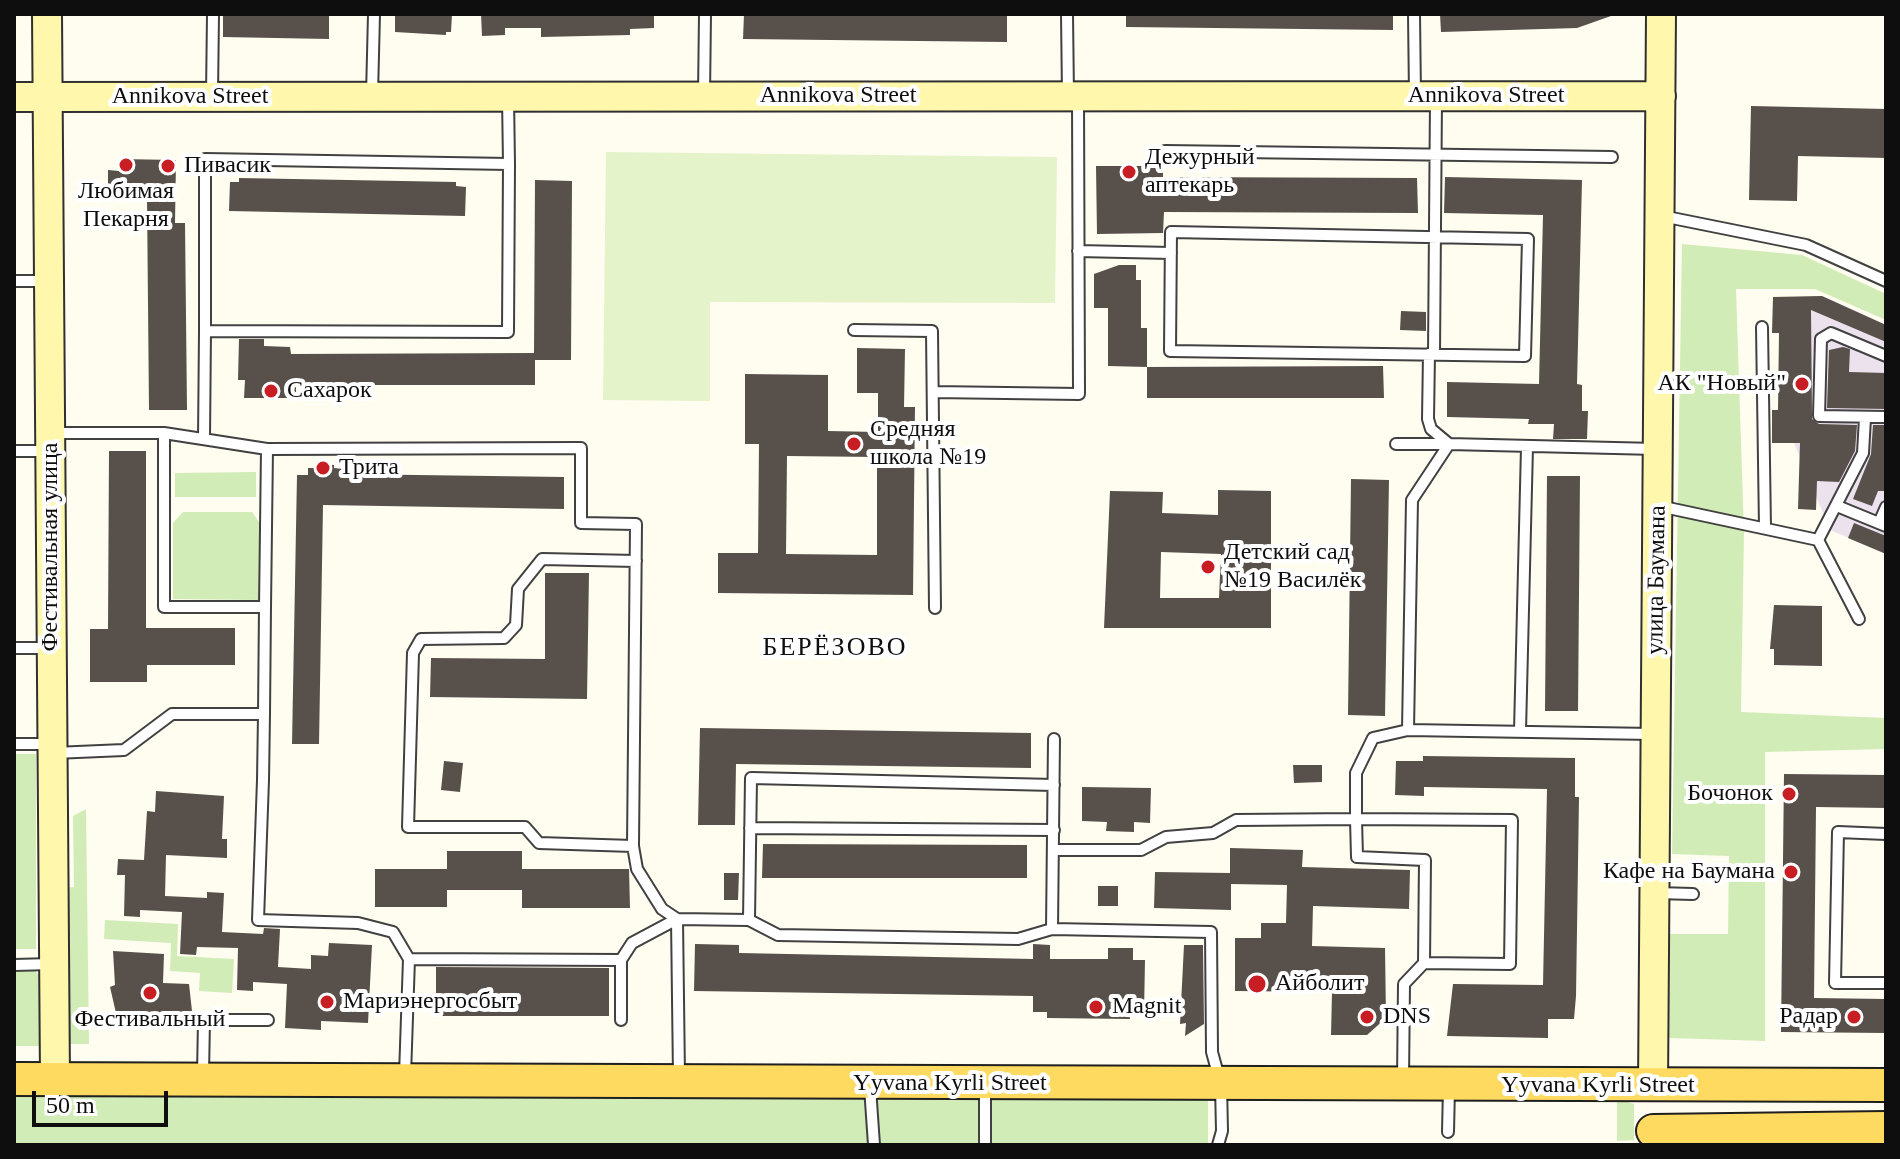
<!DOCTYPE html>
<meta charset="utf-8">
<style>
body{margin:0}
#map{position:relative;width:1900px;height:1159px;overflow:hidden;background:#fffcf0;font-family:Georgia,serif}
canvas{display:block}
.frame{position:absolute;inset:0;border:16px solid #0e0e0e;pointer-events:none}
.scale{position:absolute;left:32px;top:1091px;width:136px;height:36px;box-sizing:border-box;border:4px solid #0e0e0e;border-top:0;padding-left:10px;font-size:24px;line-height:28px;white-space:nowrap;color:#0e0e0e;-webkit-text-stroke:6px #fff;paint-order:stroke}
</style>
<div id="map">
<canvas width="1900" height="1159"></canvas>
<div class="frame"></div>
<div class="scale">50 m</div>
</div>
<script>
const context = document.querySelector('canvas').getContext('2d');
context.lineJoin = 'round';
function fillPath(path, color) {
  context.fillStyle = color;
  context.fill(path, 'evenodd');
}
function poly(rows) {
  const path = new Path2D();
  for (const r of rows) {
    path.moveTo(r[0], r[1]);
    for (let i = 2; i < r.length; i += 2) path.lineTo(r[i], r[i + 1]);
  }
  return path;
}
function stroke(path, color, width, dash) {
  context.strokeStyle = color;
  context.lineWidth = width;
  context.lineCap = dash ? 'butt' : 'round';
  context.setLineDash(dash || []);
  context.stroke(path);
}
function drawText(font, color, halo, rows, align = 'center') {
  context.font = font + ' Georgia,serif';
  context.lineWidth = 8;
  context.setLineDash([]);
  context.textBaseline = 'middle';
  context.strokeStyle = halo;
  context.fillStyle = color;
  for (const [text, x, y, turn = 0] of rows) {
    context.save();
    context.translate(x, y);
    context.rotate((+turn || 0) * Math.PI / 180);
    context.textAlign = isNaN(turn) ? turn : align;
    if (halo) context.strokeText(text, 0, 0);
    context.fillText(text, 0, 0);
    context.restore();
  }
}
fillPath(poly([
 [1822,296,1886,325,1886,554,1830,530,1794,443,1795,297]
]), '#ece2ee');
fillPath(poly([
 [1682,244,1802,255,1886,294,1886,320,1815,289,1736,289,1744,533,1741,712,1886,718,1886,749,1765,752,1765,1041,1669,1038,1670,934,1728,934,1729,856,1672,854],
 [256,472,256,497,175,497,175,473],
 [183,512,252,512,259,522,259,600,173,599,173,523],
 [15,754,36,754,36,949,15,949],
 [86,809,89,1044,64,1044,62,888,74,887,73,816],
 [105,920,178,924,177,956,234,959,232,993,199,991,200,973,170,971,171,943,104,939],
 [20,966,32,968,39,975,39,1046,15,1046,15,970],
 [14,1097,1208,1097,1208,1145,14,1145],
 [1617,1099,1634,1104,1634,1140,1617,1141]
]), '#d2ecb7');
fillPath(poly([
 [606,152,1057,157,1055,303,710,302,710,401,603,400]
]), '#e4f3c9');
fillPath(poly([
 [223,14,329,14,329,39,223,37],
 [395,14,452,14,451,32,446,32,446,35,395,32],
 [481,14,654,14,654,28,630,29,630,35,541,37,541,28,505,28,505,35,482,36],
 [744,14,1007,14,1007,42,743,39],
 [1126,14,1393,14,1393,30,1126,27],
 [1440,14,1610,14,1611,16,1577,28,1441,32],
 [1751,106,1886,109,1886,158,1798,156,1797,201,1749,200],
 [119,159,176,160,175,223,185,223,187,410,149,410,147,197,108,196,108,170,119,171],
 [1096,166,1163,166,1163,177,1417,178,1418,213,1164,212,1163,233,1097,234],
 [1445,177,1582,180,1577,384,1582,385,1582,411,1588,411,1587,439,1553,439,1554,424,1528,424,1529,419,1447,417,1447,382,1539,384,1543,215,1444,213],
 [239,178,456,182,456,186,466,187,465,216,229,211,230,182,239,182],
 [535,180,572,181,571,360,535,360,535,385,296,385,296,398,244,398,245,380,238,380,239,339,264,339,264,346,290,347,291,354,534,353],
 [1119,265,1136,265,1136,280,1141,280,1141,328,1147,328,1147,367,1108,366,1108,308,1094,308,1094,274],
 [1822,296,1886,325,1886,342,1811,310,1812,419,1819,424,1857,425,1855,451,1839,482,1817,481,1816,510,1798,509,1800,443,1772,443,1772,410,1778,410,1779,333,1772,333,1773,297],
 [1401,311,1426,312,1426,331,1400,330],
 [1843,347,1850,349,1849,372,1886,373,1886,409,1827,408,1829,350],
 [857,348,905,349,904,407,915,407,913,595,718,593,718,553,758,553,759,444,745,444,745,374,828,375,828,431,878,432,878,393,857,393],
 [787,456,877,457,877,555,786,554],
 [1383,366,1384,398,1147,398,1147,367],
 [1873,425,1886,425,1886,491,1878,491,1872,506,1853,499,1871,454],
 [109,451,146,451,146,628,235,628,235,665,147,665,147,682,90,682,90,629,108,629],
 [316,465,334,465,334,468,343,469,343,474,564,477,564,509,323,505,319,744,292,744,297,475,308,475,308,468,316,468],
 [1547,476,1580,476,1578,711,1545,711],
 [1351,479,1389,480,1385,716,1348,715],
 [1218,490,1271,491,1271,628,1104,628,1110,491,1163,492,1162,513,1218,515],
 [1161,552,1221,554,1219,598,1160,598],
 [1854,523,1886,536,1886,554,1848,538],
 [545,573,589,573,587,699,430,697,431,658,545,659],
 [1774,605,1822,606,1822,666,1774,665,1774,649,1770,649],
 [700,728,1031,733,1031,768,736,764,735,825,698,825],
 [1423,756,1575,758,1575,797,1579,797,1576,996,1574,1019,1548,1019,1548,1038,1447,1036,1453,984,1543,985,1547,789,1424,787,1424,796,1395,795,1396,761,1423,761],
 [444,761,463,763,460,792,441,790],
 [1293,765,1322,765,1322,782,1294,783],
 [1784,774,1886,775,1886,808,1816,807,1814,998,1886,999,1886,1033,1781,1032],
 [1082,787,1151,788,1150,823,1134,822,1134,832,1106,831,1107,822,1082,821],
 [156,791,224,796,222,839,227,839,227,858,166,855,165,896,207,898,207,892,224,893,222,932,263,934,264,928,280,929,278,967,311,969,311,955,328,956,329,943,372,945,368,1023,321,1021,321,1030,285,1028,287,984,253,982,253,991,237,990,238,948,197,947,196,955,180,954,182,912,140,910,140,917,124,916,125,875,117,875,118,859,144,860,147,811,155,812],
 [763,844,1027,845,1027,878,762,878],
 [1230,848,1303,850,1302,867,1410,870,1409,909,1313,906,1312,946,1385,948,1386,1018,1367,1035,1331,1035,1332,992,1235,991,1235,938,1261,938,1261,923,1286,923,1287,885,1231,884,1231,910,1154,908,1155,872,1230,873],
 [447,851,522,851,522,869,629,869,630,908,522,908,522,890,447,890,447,907,375,907,375,869,447,869],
 [724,873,739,873,738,900,724,900],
 [1098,886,1118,886,1118,906,1098,906],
 [695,944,739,945,739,953,1033,959,1033,944,1050,945,1050,959,1108,959,1108,948,1133,948,1133,960,1145,960,1144,1013,1129,1013,1130,1019,1047,1018,1047,1012,1033,1012,1033,996,694,991],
 [1184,945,1203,945,1204,1024,1185,1036,1186,1023,1180,1024],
 [113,951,164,954,163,983,189,984,193,1020,147,1016,119,1026,110,987,115,985],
 [436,967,609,968,609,1016,436,1016]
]), '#58504a');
const lane = poly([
 [1067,14,1068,96],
 [1414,14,1415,96],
 [212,95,213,14],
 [372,95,374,14],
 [704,96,705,14],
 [1165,151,1612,157],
 [1662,216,1806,245,1886,281],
 [1171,232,1528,239,1525,356,1170,351,1171,232],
 [1078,251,1171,253],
 [14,281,46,281],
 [1762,327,1765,528],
 [854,330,932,331,935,608],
 [205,331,205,159,509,164,508,97],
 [1429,354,1428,419,1431,429,1449,444,1656,449],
 [1434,354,1436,98],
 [1886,356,1831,333,1821,339,1819,416,1886,417],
 [933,392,1079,394,1078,98],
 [54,433,164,433],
 [204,439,205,331,508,332,509,164],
 [1396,444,1449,444,1412,500,1408,730],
 [267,449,581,448,581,523,636,524,633,846,637,869,662,909,677,919,679,1077],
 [14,451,48,451],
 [1659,506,1818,540,1863,453,1865,418],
 [1837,506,1886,526],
 [1879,523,1886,507],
 [1818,540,1859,619],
 [265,607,164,607,164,433,267,449,265,607,264,714,263,780,258,920,358,923,393,932,409,959,405,1075],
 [14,648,49,648],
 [1520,731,1527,447],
 [14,744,50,744],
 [54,753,124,750,172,714,264,714],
 [750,828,1054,830],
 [1886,834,1838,832,1835,983,1886,983],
 [633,846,539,843,525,827,408,827,413,653,421,639,504,638,516,625,518,589,542,559,636,561],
 [1053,850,1141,850,1166,837,1213,833,1236,820,1356,819,1357,857,1425,860,1424,963,1404,984,1403,1080],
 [1656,893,1693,894],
 [749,920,751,778,1054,785],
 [1052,929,1054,739],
 [409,959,621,960],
 [1424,963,1510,964,1512,820,1356,819,1356,773,1373,738,1408,730,1653,734],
 [14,965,52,964],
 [621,1020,621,960,632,943,677,919,749,920,778,935,1018,939,1052,929,1211,932,1212,1052,1221,1085,1222,1131,1218,1145],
 [203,1074,204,1020,268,1020],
 [870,1087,874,1145],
 [1448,1132,1449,1088],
 [985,1145,985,1086]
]);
const secondary = poly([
 [47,14,55,1079],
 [14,97,1661,96],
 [1653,1086,1661,14]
]);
const primary = poly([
 [14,1079,1886,1085],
 [1653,1131,1886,1128]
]);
stroke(lane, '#414141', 14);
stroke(secondary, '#303030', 32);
stroke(primary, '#1f1f1f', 36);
stroke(lane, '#fff', 10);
stroke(secondary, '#fff7ab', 28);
stroke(primary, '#ffda60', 32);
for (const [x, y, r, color] of [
 [126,165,8,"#c81d23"],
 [168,166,8,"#c81d23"],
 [1129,172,8,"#c81d23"],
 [1802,384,8,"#c81d23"],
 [271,391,8,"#c81d23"],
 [854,444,8,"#c81d23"],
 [323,468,8,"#c81d23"],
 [1208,567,8,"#c81d23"],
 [1789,794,8,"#c81d23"],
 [1791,872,8,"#c81d23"],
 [1257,984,10,"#c81d23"],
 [150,993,8,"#c81d23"],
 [327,1002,8,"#c81d23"],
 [1096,1007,8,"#c81d23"],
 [1367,1017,8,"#c81d23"],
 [1854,1017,8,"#c81d23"]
]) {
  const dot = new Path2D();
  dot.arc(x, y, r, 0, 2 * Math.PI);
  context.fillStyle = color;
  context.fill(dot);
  stroke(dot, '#fff', 3);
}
drawText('24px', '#0e0e0e', '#fff', [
 ["Annikova Street",838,96],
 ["Annikova Street",1486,96],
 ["Annikova Street",190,97],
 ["Фестивальная улица",51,547,-90],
 ["улица Баумана",1657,580,-89],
 ["Yyvana Kyrli Street",950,1084],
 ["Yyvana Kyrli Street",1598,1086]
]);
drawText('24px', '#0e0e0e', '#fff', [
 ["Дежурный",1145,158],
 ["аптекарь",1145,186],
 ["Пивасик",184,166],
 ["Любимая",126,192,"center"],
 ["Пекарня",126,220,"center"],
 ["АК \"Новый\"",1786,384,"right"],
 ["Сахарок",287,391],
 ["Средняя",870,430],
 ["школа №19",870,458],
 ["Трита",339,468],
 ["Детский сад",1224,553],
 ["№19 Василёк",1224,581],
 ["Бочонок",1773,794,"right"],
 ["Кафе на Баумана",1775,872,"right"],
 ["Айболит",1275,984],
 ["Мариэнергосбыт",343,1002],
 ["Magnit",1112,1007],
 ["DNS",1383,1017],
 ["Радар",1838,1017,"right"],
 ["Фестивальный",150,1020,"center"]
], 'left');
context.letterSpacing = '2px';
drawText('26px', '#0e0e0e', '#fff', [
 ["БЕРЁЗОВО",835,648]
]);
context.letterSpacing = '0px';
</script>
